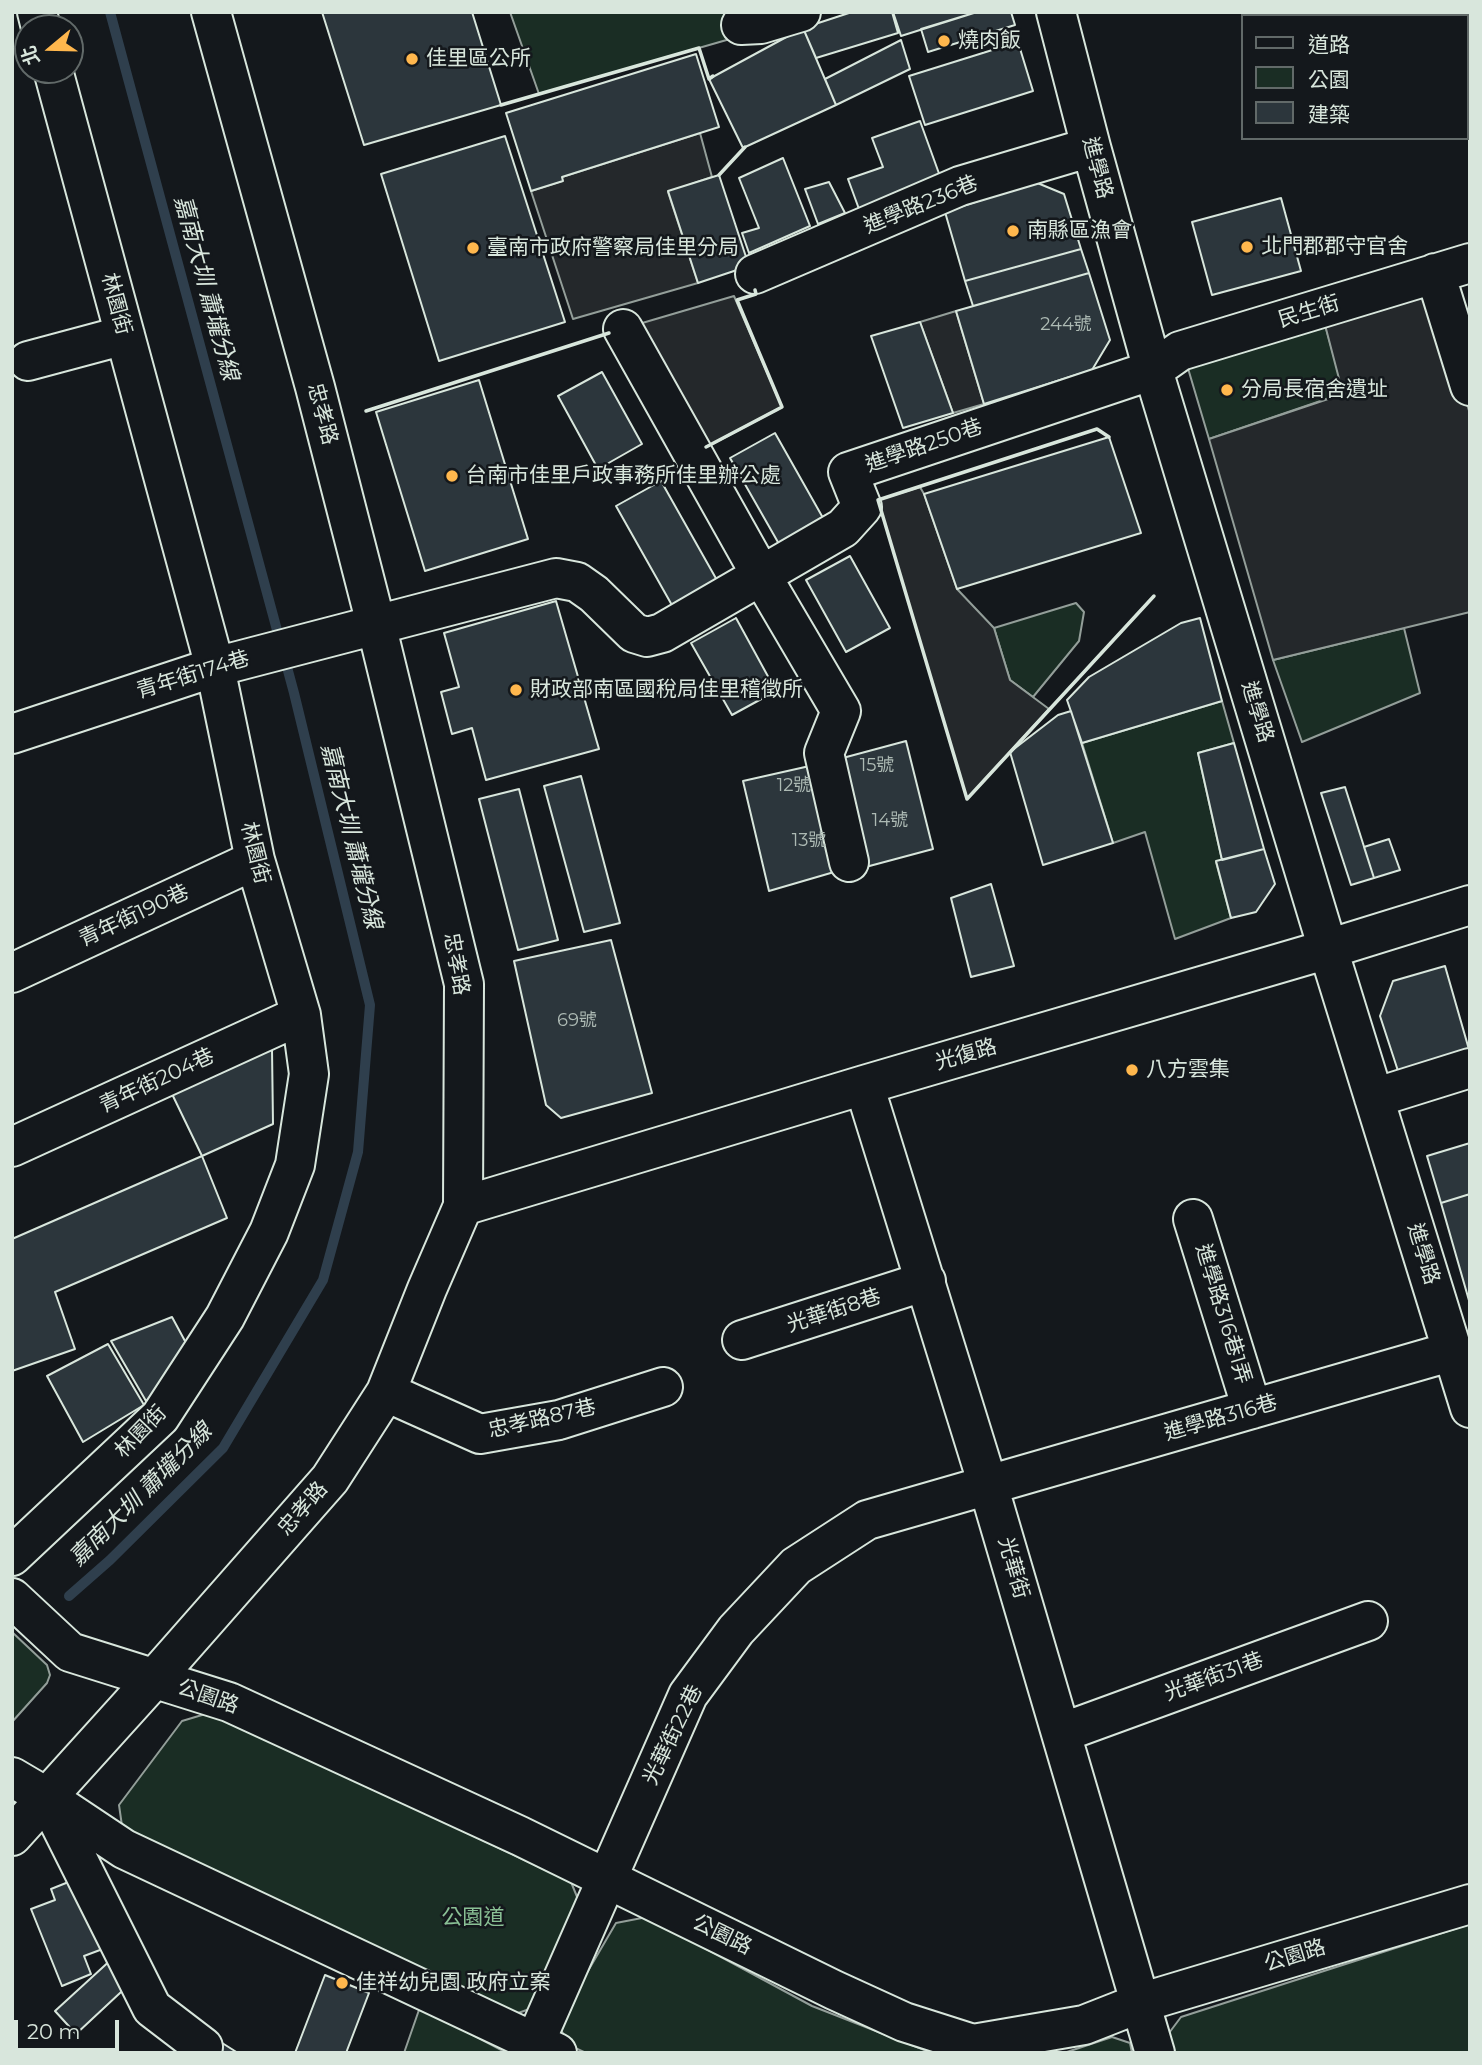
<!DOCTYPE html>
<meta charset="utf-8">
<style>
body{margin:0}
#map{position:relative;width:1482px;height:2065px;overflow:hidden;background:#14181c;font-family:Montserrat,"Noto Sans TC",sans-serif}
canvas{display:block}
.frame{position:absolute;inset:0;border:14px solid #d8e6dc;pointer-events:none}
.legend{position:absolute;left:1241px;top:14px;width:228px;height:126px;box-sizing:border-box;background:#14181c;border:2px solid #626a69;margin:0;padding:9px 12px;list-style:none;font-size:21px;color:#d8e6dc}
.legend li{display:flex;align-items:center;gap:14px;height:35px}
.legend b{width:35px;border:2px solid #626a69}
.north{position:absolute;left:14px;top:14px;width:70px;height:70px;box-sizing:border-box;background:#14181c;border:2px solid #626a69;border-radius:50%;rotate:251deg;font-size:19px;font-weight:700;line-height:28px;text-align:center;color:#d8e6dc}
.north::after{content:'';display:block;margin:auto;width:24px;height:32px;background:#ffb74d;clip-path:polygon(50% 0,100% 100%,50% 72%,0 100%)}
.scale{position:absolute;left:14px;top:2020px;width:105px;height:32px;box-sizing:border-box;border:4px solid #d8e6dc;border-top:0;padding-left:9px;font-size:21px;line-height:24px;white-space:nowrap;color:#d8e6dc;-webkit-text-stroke:5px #14181c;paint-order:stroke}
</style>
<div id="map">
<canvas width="1482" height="2065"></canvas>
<div class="frame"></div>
<ul class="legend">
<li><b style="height:9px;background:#14181c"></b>道路</li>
<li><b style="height:19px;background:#1a2d24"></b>公園</li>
<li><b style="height:19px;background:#2c363c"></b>建築</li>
</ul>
<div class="north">北</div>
<div class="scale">20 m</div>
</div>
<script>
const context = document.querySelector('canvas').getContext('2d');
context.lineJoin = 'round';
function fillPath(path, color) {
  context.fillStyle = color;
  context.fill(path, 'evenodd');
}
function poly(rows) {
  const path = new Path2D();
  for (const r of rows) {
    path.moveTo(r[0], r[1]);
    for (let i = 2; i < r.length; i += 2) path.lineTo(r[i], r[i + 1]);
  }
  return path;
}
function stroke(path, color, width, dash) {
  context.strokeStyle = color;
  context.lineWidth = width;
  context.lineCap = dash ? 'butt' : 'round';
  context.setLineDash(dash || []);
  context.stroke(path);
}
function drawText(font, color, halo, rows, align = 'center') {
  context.font = font + ' Montserrat,"Noto Sans TC",sans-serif';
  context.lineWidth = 5;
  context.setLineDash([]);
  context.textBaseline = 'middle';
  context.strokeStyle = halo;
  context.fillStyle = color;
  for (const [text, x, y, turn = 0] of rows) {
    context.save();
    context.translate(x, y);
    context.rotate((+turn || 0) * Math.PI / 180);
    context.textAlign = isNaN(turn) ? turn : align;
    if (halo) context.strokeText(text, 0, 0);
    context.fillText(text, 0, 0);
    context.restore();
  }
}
const green = poly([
 [510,12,743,12,737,37,539,94,510,12],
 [1324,321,1344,393,1209,439,1187,365,1324,321],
 [1076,603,1084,612,1079,641,1033,697,1010,680,994,628,1076,603],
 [1404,628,1420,693,1302,742,1273,660,1404,628],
 [1222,701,1234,743,1198,753,1222,860,1216,862,1231,918,1175,939,1145,832,1113,843,1082,743,1222,701],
 [12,1632,47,1665,50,1675,47,1683,12,1722,12,1632],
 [212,1712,571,1882,582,1909,535,2007,507,2017,123,1833,119,1805,182,1721,212,1712],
 [647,1917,812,2006,932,2053,586,2053,571,2046,557,2024,616,1923,647,1917],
 [1470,1924,1470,2053,1171,2053,1166,2037,1181,2017,1470,1924],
 [420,2007,507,2053,404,2053,420,2007],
 [1112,2037,1130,2043,1132,2053,1064,2053,1112,2037]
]);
fillPath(green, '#1a2d24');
stroke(green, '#939e99', 2);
const parking = poly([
 [700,133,712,177,668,192,698,283,573,319,531,191,562,181,562,177,700,133],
 [1432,287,1470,414,1470,612,1273,660,1209,439,1343,394,1324,321,1432,287],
 [734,296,782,407,705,448,632,326,734,296],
 [956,311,984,404,953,413,920,322,956,311],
 [920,487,924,494,957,589,994,628,1010,680,1049,709,967,799,878,500,920,487]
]);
fillPath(parking, '#24282b');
stroke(parking, '#939e99', 2);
stroke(poly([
 [69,1596,110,1560,223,1448,323,1280,358,1152,370,1005,294,693,110,12]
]), '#2f3f4d', 10);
const building = poly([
 [322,12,472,12,501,105,364,145,322,12],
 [852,12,892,12,898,33,816,58,803,28,852,12],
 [893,12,977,12,901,36,893,12],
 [977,12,1011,12,1015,25,928,52,921,29,977,12],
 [1435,12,1470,12,1470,116,1466,106,1466,16,1436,16,1435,12],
 [803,28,836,105,743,148,709,79,803,28],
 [901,40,910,69,836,105,825,79,901,40],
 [1018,42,1033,91,925,125,909,76,1018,42],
 [696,54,719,127,562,177,563,181,531,191,506,113,696,54],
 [920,121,941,179,859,209,848,179,883,167,872,138,920,121],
 [505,136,565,322,439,361,381,174,505,136],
 [783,158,810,226,749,253,742,233,759,228,739,178,783,158],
 [719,175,749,266,698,283,668,191,719,175],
 [829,182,845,213,818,224,805,189,829,182],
 [1035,182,1064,194,1081,249,965,281,945,212,1035,182],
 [1281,198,1301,271,1212,295,1192,222,1281,198],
 [1081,249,1089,273,973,306,965,281,1081,249],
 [1089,273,1110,340,1092,370,984,404,956,311,1089,273],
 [920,322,953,413,903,428,871,336,920,322],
 [602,372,642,444,598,469,558,396,602,372],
 [479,380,528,539,425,571,376,412,479,380],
 [775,433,827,525,783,551,730,458,775,433],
 [1109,437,1141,533,957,589,924,494,1109,437],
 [661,481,718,582,673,607,616,506,661,481],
 [850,556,890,628,846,652,806,580,850,556],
 [556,601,599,749,486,780,472,728,452,734,441,692,459,687,444,633,556,601],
 [736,618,776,691,732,715,691,643,736,618],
 [1200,618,1222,701,1082,743,1067,700,1089,677,1181,623,1200,618],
 [1071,711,1113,843,1043,865,1010,752,1058,715,1071,711],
 [906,741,933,849,862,868,839,759,906,741],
 [1234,743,1264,849,1222,860,1198,753,1234,743],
 [814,765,841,870,769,891,743,781,814,765],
 [581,776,620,923,584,932,544,786,581,776],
 [1345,787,1374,878,1351,885,1321,793,1345,787],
 [519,789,558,940,518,950,479,799,519,789],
 [1389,839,1400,870,1374,878,1364,847,1389,839],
 [1264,849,1275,884,1256,912,1231,918,1216,861,1264,849],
 [991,884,1014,966,971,977,951,898,991,884],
 [611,940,652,1093,561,1118,546,1105,514,961,611,940],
 [1445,966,1470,1053,1399,1074,1380,1016,1393,981,1445,966],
 [272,1049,273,1124,202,1156,172,1094,272,1049],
 [1470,1143,1470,1194,1441,1203,1427,1156,1470,1143],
 [202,1156,227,1218,55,1292,75,1349,12,1371,12,1239,202,1156],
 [1470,1194,1470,1304,1441,1203,1470,1194],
 [172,1317,192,1354,172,1382,146,1401,111,1341,172,1317],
 [108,1344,144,1405,83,1442,47,1376,108,1344],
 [81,1877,108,1947,84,1956,91,1974,62,1986,31,1909,55,1900,51,1889,81,1877],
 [114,1957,135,1979,76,2034,55,2011,114,1957],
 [325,1975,369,1993,346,2053,295,2053,325,1975],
 [219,2041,238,2053,212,2053,219,2041]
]);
fillPath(building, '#2c363c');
stroke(building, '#d8e6dc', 2);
const minor = poly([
 [37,12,41,28],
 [1056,12,1091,147,1153,370,1328,949,1470,1408],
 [741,25,761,24,801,12],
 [1435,273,1470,386],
 [755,274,960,186,1091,147],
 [623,329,761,575,841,711,824,753,849,862],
 [28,361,125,335],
 [12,734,215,667,556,578,577,582,594,594,634,633,647,637,662,633,843,528,862,507,848,472,1153,370,1180,351,1470,263],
 [12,973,255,860],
 [864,1085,988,1485,1155,2053],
 [1374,1098,1470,1068],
 [12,1147,301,1015],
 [463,1206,864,1085,1328,949,1470,905],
 [1193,1219,1252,1409],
 [742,1340,926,1281],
 [386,1392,480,1434,559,1420,663,1387],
 [12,1556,160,1417,225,1317,269,1232,295,1165,309,1074,301,1015,255,860,215,667,53,70],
 [12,1598,70,1652,229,1702,520,1836,834,1990,904,2022,973,2044,1084,2025,1140,2003,1470,1904],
 [1061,1733,1368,1621],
 [12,1777,46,1797,124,1849,557,2053],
 [47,1798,152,2008,203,2047],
 [12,1836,154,1679,330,1479,386,1392,427,1289,463,1206,464,984,376,624,315,387,211,12],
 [535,2042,688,1695,736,1630,796,1566,867,1520,1453,1351]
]);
stroke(minor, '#d8e6dc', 42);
stroke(minor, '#14181c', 38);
stroke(poly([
 [501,105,699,48,709,79,713,76],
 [719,175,745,147],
 [366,411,609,333],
 [1109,437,1097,429,878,500,967,799,1154,596],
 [706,447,782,407,737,300,756,294,755,290]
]), '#d8e6dc', 3.5);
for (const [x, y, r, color] of [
 [944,41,7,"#ffb74d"],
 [412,59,7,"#ffb74d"],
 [1013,231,7,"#ffb74d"],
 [1247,247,7,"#ffb74d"],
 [473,248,7,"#ffb74d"],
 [1227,390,7,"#ffb74d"],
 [452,476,7,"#ffb74d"],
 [516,690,7,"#ffb74d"],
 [1132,1070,7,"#ffb74d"],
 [342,1983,7,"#ffb74d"]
]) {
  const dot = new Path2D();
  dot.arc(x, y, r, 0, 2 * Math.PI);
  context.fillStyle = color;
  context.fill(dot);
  stroke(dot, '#14181c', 2.5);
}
drawText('18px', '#adbab4', null, [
 ["244號",1066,325],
 ["15號",877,766],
 ["12號",794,786],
 ["14號",890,821],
 ["13號",809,841],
 ["69號",577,1021]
]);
drawText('21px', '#d8e6dc', '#14181c', [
 ["燒肉飯",958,41],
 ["佳里區公所",426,59],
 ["南縣區漁會",1027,231],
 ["北門郡郡守官舍",1261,247],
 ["臺南市政府警察局佳里分局",487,248],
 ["分局長宿舍遺址",1241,390],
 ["台南市佳里戶政事務所佳里辦公處",466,476],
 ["財政部南區國稅局佳里稽徵所",530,690],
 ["八方雲集",1146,1070],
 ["佳祥幼兒園 政府立案",356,1983]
], 'left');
drawText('21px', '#d8e6dc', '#14181c', [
 ["進學路",1097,168,75],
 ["進學路236巷",921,205,-22],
 ["林園街",116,304,75],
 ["民生街",1309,312,-17],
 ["忠孝路",322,414,75],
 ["進學路250巷",924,446,-19],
 ["青年街174巷",193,675,-17],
 ["進學路",1257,712,73],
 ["林園街",255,853,76],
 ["青年街190巷",134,916,-25],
 ["忠孝路",456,964,80],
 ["光復路",966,1055,-16],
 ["青年街204巷",157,1081,-25],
 ["進學路",1423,1254,73],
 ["光華街8巷",834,1311,-18],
 ["進學路316巷1弄",1223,1314,73],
 ["進學路316巷",1221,1418,-16],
 ["忠孝路87巷",542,1419,-13],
 ["林園街",141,1432,-46],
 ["忠孝路",303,1509,-49],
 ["光華街",1013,1568,74],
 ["光華街31巷",1214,1677,-20],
 ["公園路",208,1697,19],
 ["光華街22巷",673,1735,-64],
 ["公園路",722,1935,26],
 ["公園路",1295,1956,-17]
]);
drawText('21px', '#8ac095', '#14181c', [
 ["公園道",473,1918]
]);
drawText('italic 23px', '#d8e6dc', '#14181c', [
 ["嘉南大圳 蕭壠分線",206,288,75],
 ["嘉南大圳 蕭壠分線",351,836,76],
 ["嘉南大圳 蕭壠分線",141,1495,-45]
]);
</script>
